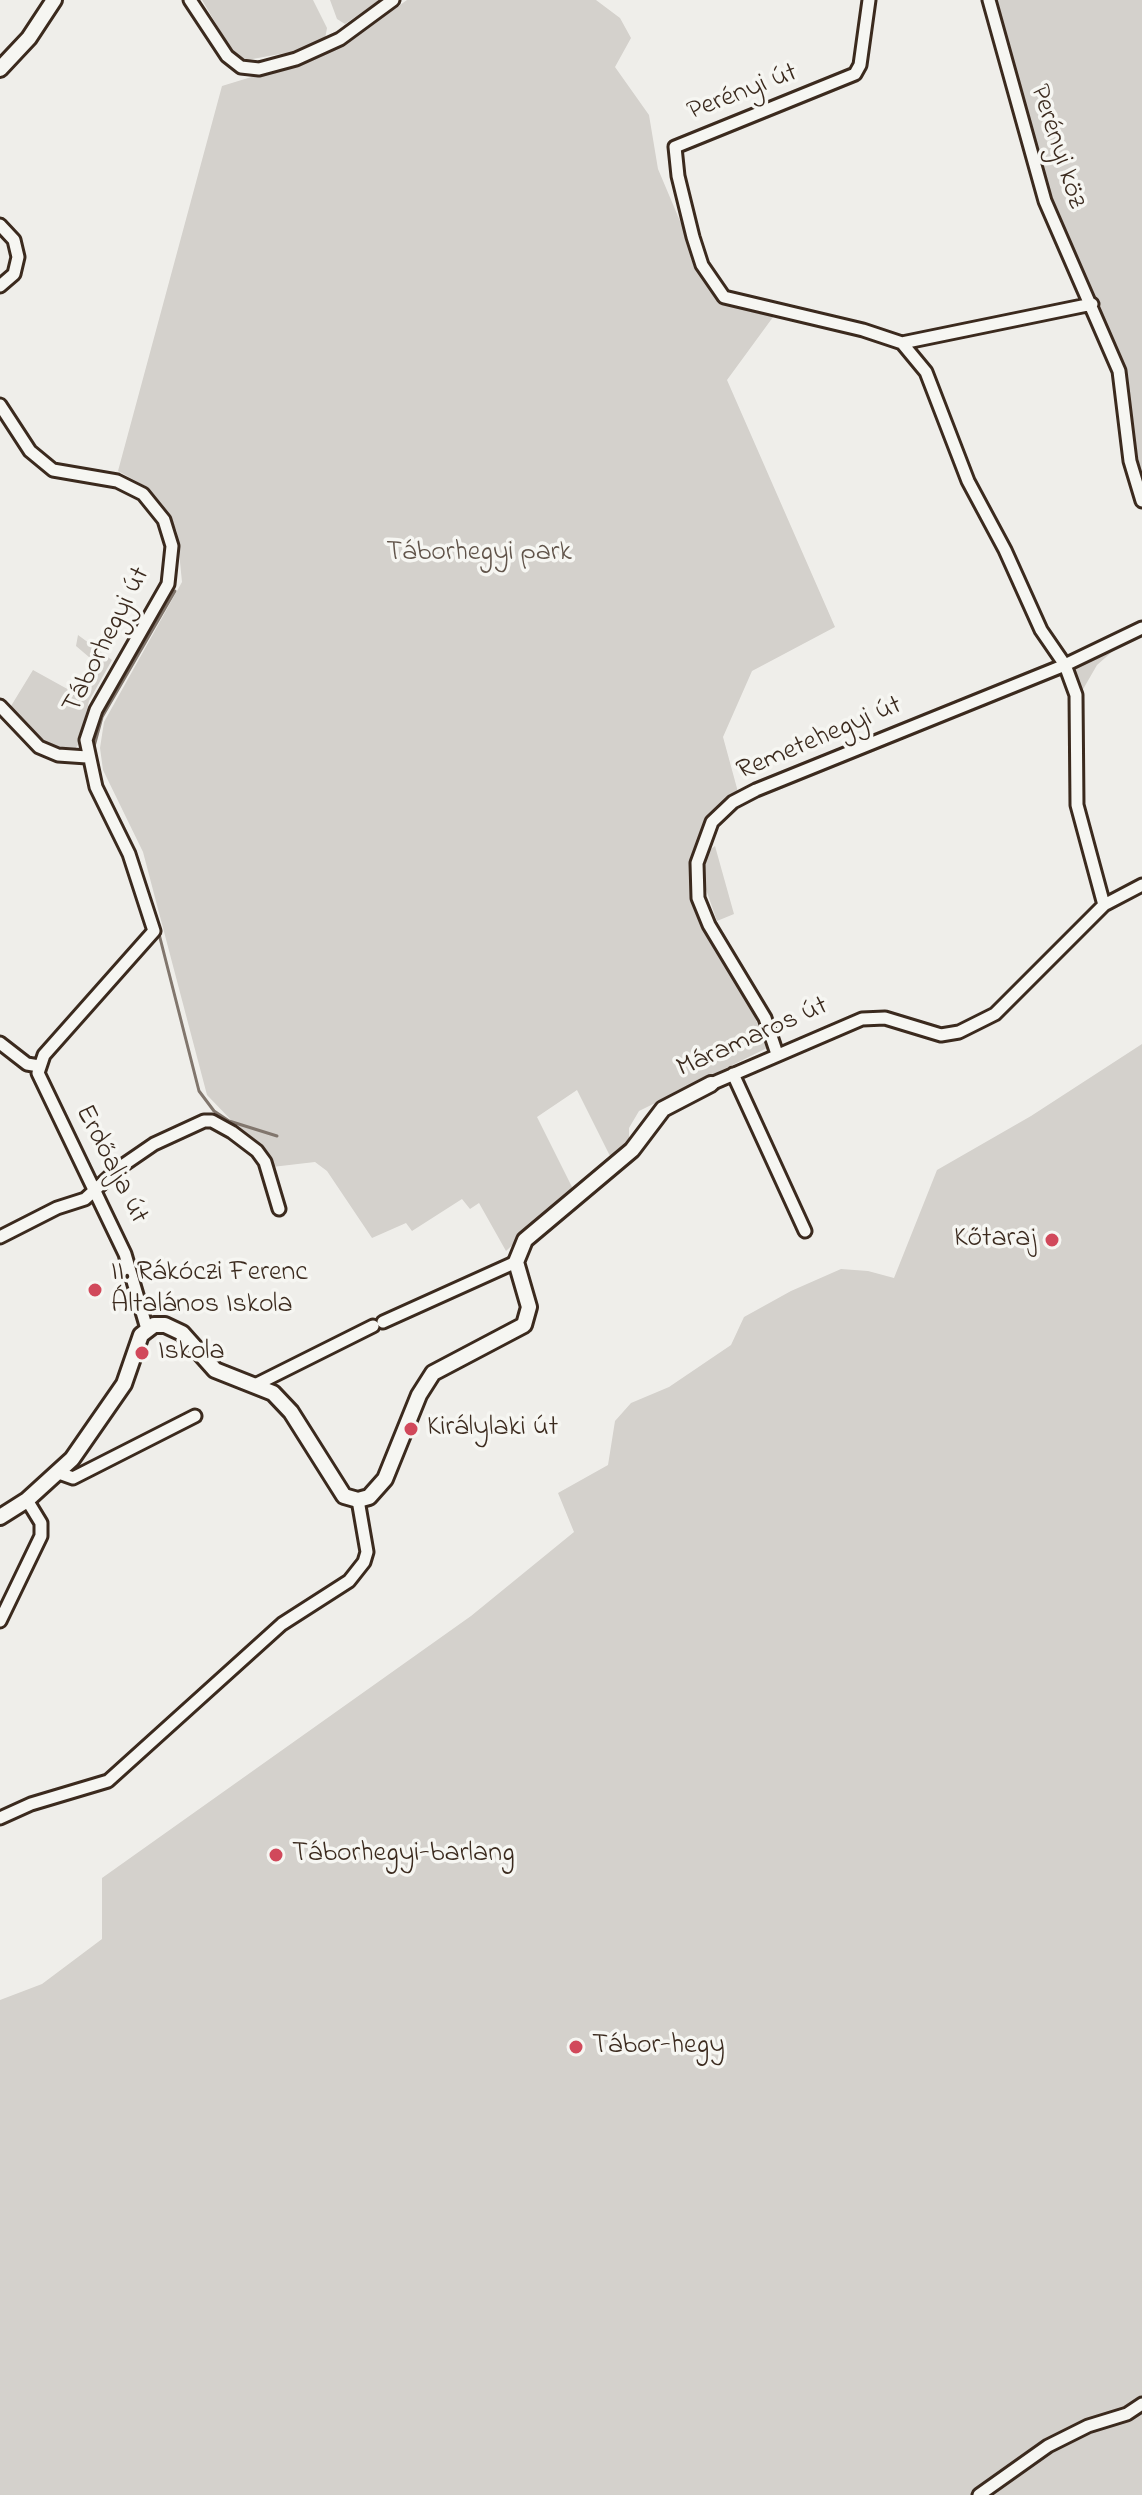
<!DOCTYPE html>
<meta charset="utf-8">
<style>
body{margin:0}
canvas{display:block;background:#efeeea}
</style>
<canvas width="1142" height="2495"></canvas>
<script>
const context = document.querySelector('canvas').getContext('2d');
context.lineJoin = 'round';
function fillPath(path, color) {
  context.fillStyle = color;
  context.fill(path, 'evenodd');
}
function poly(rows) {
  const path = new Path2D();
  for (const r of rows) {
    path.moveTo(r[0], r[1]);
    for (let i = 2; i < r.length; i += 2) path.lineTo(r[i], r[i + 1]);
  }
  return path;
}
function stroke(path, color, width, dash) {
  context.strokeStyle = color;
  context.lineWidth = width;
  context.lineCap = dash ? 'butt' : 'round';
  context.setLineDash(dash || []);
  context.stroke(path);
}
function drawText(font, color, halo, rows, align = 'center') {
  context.font = font + ' "Indie Flower",sans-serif';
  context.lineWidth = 7;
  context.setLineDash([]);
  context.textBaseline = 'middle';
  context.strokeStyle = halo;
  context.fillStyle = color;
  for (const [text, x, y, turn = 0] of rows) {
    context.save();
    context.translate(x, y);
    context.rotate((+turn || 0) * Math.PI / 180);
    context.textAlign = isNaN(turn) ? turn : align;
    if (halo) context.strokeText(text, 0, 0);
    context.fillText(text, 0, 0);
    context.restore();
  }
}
fillPath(poly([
 [202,0,313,0,327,28,325,39,291,52,247,60,237,56,229,46],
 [330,0,380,0,345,24,337,19],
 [407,0,596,0,620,18,631,38,615,67,649,115,658,169,699,266,722,300,776,313,727,380,835,627,752,671,723,737,738,792,723,801,705,819,689,862,696,902,754,1015,767,1048,639,1111,629,1128,629,1141,610,1156,577,1090,537,1117,573,1189,506,1251,479,1203,470,1209,462,1199,412,1231,406,1223,372,1238,327,1171,315,1162,272,1167,257,1147,207,1095,143,852,103,770,100,748,104,722,182,582,177,532,170,516,147,487,118,471,222,86,310,59,353,39],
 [993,0,1142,0,1142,482,1121,355,1047,196],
 [78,635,112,660,89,701,78,745,74,750,58,750,38,741,20,723,11,706,33,670,71,691,82,684,96,663,76,646],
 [1121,644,1097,665,1082,691,1073,672,1077,664],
 [715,846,734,914,717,921,703,881,706,853],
 [1142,1044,1142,2495,0,2495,0,2000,42,1984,102,1939,102,1878,471,1616,574,1532,558,1493,608,1465,615,1421,631,1403,669,1387,731,1345,744,1317,791,1291,841,1269,868,1271,894,1278,937,1170,1031,1116]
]), '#d4d1cc');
stroke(poly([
 [93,750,102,717,175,591],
 [100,781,133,850],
 [136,857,142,877],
 [158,930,199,1091,214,1111,229,1121,277,1136]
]), '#81766d', 3);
const street = poly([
 [190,0,227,56,241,67,259,69,296,59,340,39,393,0],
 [869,0,860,65,855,74,675,147,678,176,693,237,702,265,724,297,863,330,902,343,926,372,968,481,1005,550,1041,630,1065,665,1076,695,1077,805,1104,905],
 [989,0,1045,201,1119,371,1130,461,1142,501],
 [0,225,14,240,18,257,14,274,0,286],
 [902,343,1092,304],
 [0,405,30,451,53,470,117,481,143,494,164,520,172,546,168,584,96,710,86,740,96,787,129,854,154,931,44,1055,38,1073,125,1254,147,1329],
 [0,706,39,747,58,755,87,757],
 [0,1043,27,1064,39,1066],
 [777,1054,765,1018,709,925,698,898,697,863,712,822,733,802,756,790,1065,665,1142,628],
 [733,1074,805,1231],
 [711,1084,862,1019,885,1018,941,1035,959,1032,995,1014,1104,905,1142,885],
 [0,1237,57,1208,85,1199,119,1168,154,1144,204,1121,212,1121,232,1132,257,1151,265,1162,279,1209],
 [383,1322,516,1262],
 [257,1384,373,1326],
 [59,1473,73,1478,195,1416],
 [0,1621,41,1536,41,1523,27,1500],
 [0,1818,31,1804,108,1781,282,1624,349,1581,364,1562,367,1552,358,1500],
 [979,2495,1048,2446,1088,2426,1127,2414,1142,2404]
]);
const secondary = poly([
 [0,69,29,38,54,0],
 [0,1517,27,1500,72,1459,124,1384,141,1335,154,1325,165,1325,182,1333,215,1370,273,1393,291,1412,344,1496,358,1500,369,1497,385,1479,419,1395,433,1373,524,1325,529,1307,516,1262,525,1240,632,1150,663,1109,711,1084]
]);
stroke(street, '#3b2a1e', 17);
stroke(secondary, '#3b2a1e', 20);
stroke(street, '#f6f6f2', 11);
stroke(secondary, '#f6f6f2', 14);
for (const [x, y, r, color] of [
 [1052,1240,8,"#d1495b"],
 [95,1290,8,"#d1495b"],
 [142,1353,8,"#d1495b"],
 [411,1429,8,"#d1495b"],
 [276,1855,8,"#d1495b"],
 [576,2047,8,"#d1495b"]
]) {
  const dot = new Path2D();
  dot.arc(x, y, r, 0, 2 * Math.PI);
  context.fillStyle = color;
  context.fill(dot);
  stroke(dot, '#f6f6f2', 3);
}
drawText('28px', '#3b2a1e', '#f6f6f2', [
 ["Perényi út",743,94,-21],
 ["Perényi köz",1056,147,72],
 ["Táborhegyi út",108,641,-63],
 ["Remetehegyi út",820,740,-23],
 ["Máramaros út",753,1039,-24],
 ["Erdőalja út",110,1165,63]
]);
drawText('28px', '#61544a', '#f6f6f2', [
 ["Táborhegyi park",479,554]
]);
drawText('28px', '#3b2a1e', '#f6f6f2', [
 ["Kőtaraj",1036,1240,"right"],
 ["II. Rákóczi Ferenc",111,1274],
 ["Általános Iskola",111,1306],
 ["Iskola",158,1353],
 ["Királylaki út",427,1429],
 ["Táborhegyi-barlang",292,1855],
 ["Tábor-hegy",592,2047]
], 'left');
</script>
